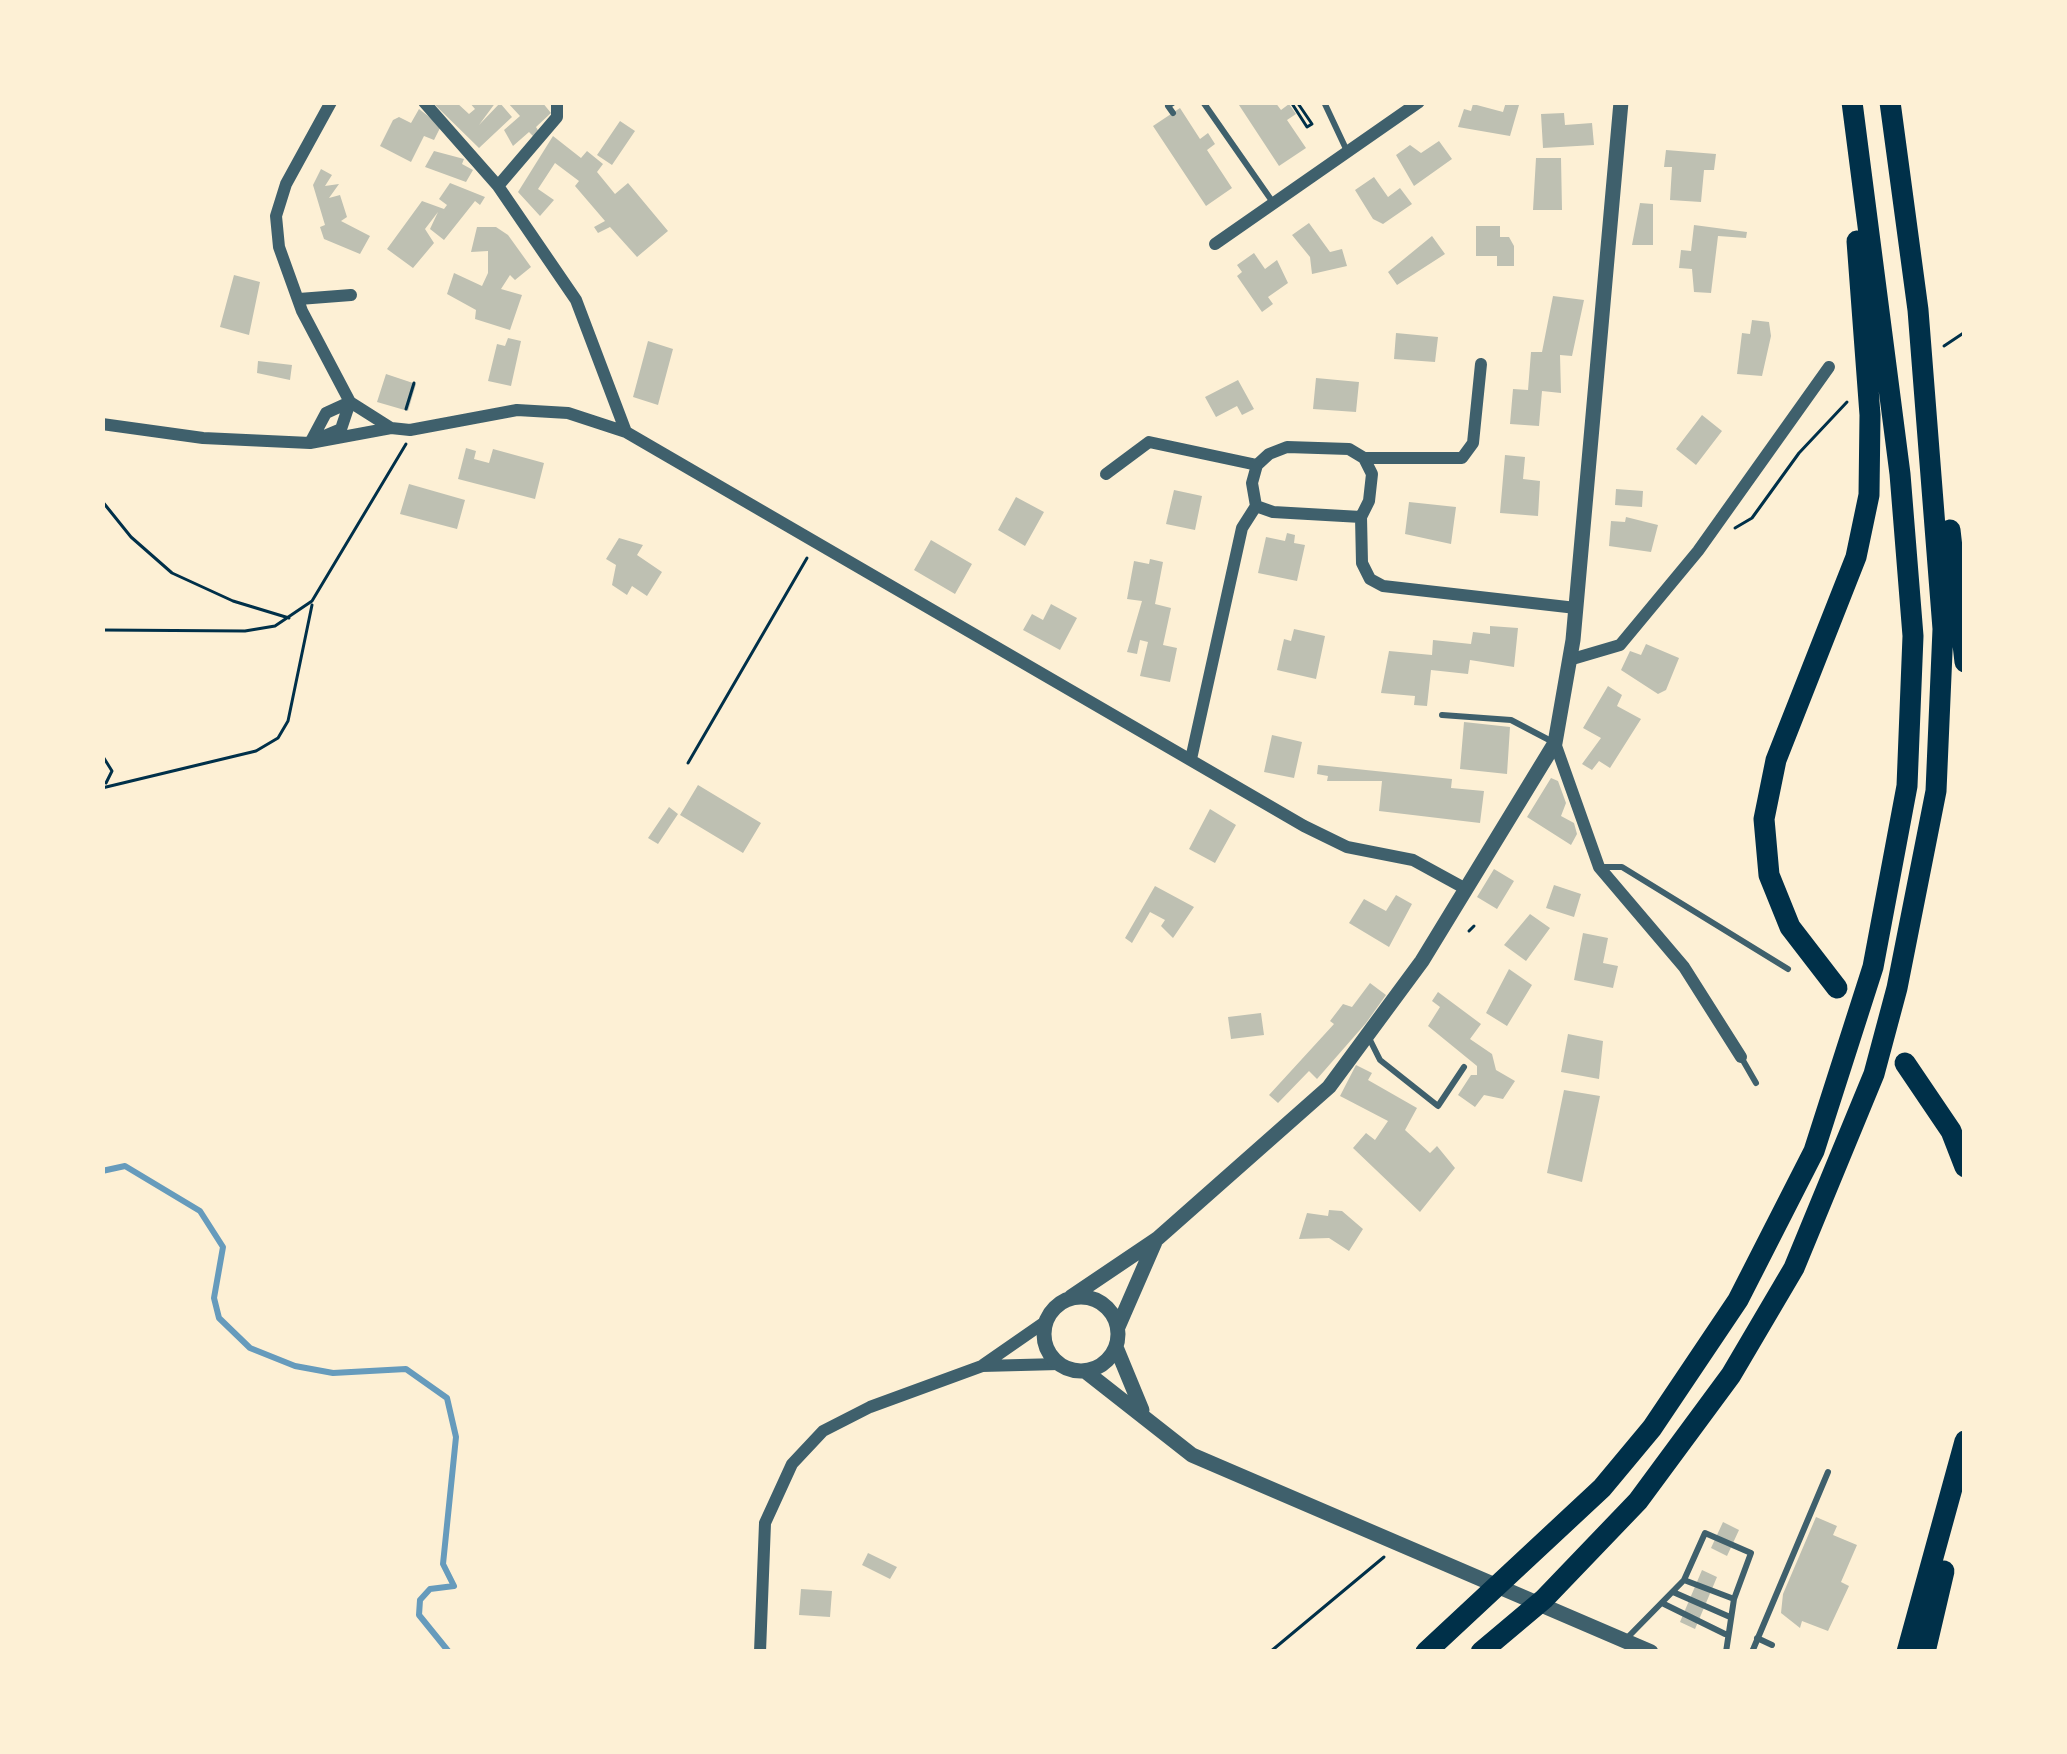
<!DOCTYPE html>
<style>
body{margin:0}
#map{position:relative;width:2067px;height:1754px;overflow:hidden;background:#fdf0d5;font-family:"Golos Text",sans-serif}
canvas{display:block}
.frame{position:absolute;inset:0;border:105px solid #fdf0d5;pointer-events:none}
</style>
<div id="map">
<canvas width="2067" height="1754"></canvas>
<div class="frame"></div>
</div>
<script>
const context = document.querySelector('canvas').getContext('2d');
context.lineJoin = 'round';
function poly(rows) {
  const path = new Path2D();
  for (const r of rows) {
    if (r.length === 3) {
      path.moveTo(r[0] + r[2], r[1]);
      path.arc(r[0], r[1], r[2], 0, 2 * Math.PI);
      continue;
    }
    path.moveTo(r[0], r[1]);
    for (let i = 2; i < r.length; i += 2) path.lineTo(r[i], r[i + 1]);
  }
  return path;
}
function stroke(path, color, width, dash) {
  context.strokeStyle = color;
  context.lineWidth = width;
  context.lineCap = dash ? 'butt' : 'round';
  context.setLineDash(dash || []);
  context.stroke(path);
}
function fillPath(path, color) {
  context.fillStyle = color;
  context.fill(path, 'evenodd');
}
stroke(poly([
 [102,1171,125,1166,200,1211,223,1247,214,1298,219,1318,250,1348,295,1366,333,1373,406,1369,447,1398,456,1437,443,1564,454,1586,430,1589,420,1600,419,1615,449,1652]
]), '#669bbc', 6);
fillPath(poly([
 [432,102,456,102,469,114,475,109,469,102,496,102,479,125,500,103,512,117,479,148],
 [507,102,542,102,551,113,536,127,539,132,535,138,529,132,513,146,504,130,520,116],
 [1237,102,1275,102,1281,110,1289,104,1296,114,1287,120,1306,148,1279,166],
 [1506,102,1519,105,1510,136,1458,127,1464,109,1471,111,1473,104,1503,112],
 [1180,108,1200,139,1208,133,1215,144,1207,150,1232,188,1206,206,1153,126],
 [419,109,441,126,434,140,424,136,411,162,380,146,393,120,399,117,411,123],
 [1564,113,1565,125,1592,123,1594,145,1543,148,1541,114],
 [620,121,635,131,612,165,597,155],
 [553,136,581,158,587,151,603,164,597,172,615,194,628,183,668,231,637,257,610,227,598,233,594,227,605,221,575,186,579,181,555,163,538,189,554,200,540,216,518,192],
 [1439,141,1452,159,1414,186,1396,155,1410,145,1421,153],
 [1666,150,1716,154,1714,170,1704,170,1701,202,1670,200,1672,167,1664,167],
 [434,151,464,159,462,164,473,170,466,182,425,167],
 [1536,158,1561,158,1562,210,1533,210],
 [321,169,332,175,325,186,339,184,329,198,340,195,347,217,341,221,370,236,360,254,324,239,320,227,325,225,313,185],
 [1374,177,1388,197,1400,188,1412,204,1383,224,1373,219,1355,190],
 [450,183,485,197,480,205,475,201,444,240,430,229,438,212,425,229,434,243,413,268,387,249,422,201,444,209,447,205,439,199],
 [1640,203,1653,204,1653,245,1632,245],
 [1309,223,1330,252,1342,249,1347,266,1312,274,1310,257,1292,235],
 [1694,225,1747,232,1746,238,1718,236,1711,293,1694,292,1692,269,1679,268,1681,250,1691,251],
 [1476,226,1500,226,1500,237,1509,237,1514,246,1514,266,1497,266,1497,256,1476,256],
 [477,227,496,227,508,235,531,267,515,280,510,275,501,289,522,295,510,330,475,319,476,310,447,294,454,273,482,286,488,273,488,251,471,252],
 [1432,236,1445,254,1397,285,1388,272],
 [1254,253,1265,269,1277,260,1288,283,1268,297,1273,304,1262,312,1237,276,1242,272,1237,265],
 [234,275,260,282,249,335,220,327],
 [1553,296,1584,300,1572,356,1560,355,1561,393,1542,391,1539,426,1510,424,1513,389,1528,390,1531,352,1542,352],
 [1752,320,1769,322,1771,336,1762,376,1737,374,1742,333,1750,334],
 [1396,333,1438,337,1435,362,1394,359],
 [508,338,521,341,511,386,488,381,497,344,505,346],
 [648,341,673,349,658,405,633,397],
 [258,361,292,365,290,380,257,373],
 [386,374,416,384,408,411,377,402],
 [1316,378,1359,382,1356,412,1313,409],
 [1238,380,1254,409,1242,415,1237,406,1216,417,1205,397],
 [1702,415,1722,431,1696,465,1676,449],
 [466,448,476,451,474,459,489,463,493,449,544,463,535,499,458,479],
 [1505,455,1525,457,1523,479,1540,481,1538,516,1500,513],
 [409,484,465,500,457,529,400,514],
 [1616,489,1643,491,1642,507,1615,505],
 [1174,490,1202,496,1195,530,1166,524],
 [1016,497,1044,512,1025,546,998,530],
 [1409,502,1456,507,1451,544,1405,534],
 [1626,517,1658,525,1651,552,1609,546,1611,521,1625,522],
 [1287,533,1295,535,1294,543,1305,545,1297,581,1258,573,1266,537,1285,541],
 [619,538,643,545,637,555,662,572,647,596,632,586,627,595,612,585,616,565,606,559],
 [931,540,972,564,955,594,914,570],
 [1150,559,1163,562,1155,604,1171,608,1163,645,1177,648,1170,682,1140,676,1148,642,1140,640,1137,654,1127,652,1142,601,1127,599,1134,561,1149,564],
 [1051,604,1077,618,1060,650,1023,630,1032,614,1043,620],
 [1490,626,1518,628,1514,667,1470,660,1468,674,1431,670,1427,706,1414,705,1415,696,1381,693,1389,651,1432,655,1433,640,1471,644,1473,632,1490,634],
 [1294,629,1325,636,1316,679,1277,670,1284,639,1291,641],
 [1646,644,1679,658,1666,690,1658,694,1621,670,1630,651,1641,655],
 [1608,686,1622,695,1617,706,1641,719,1610,768,1599,761,1592,770,1582,764,1601,738,1583,728],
 [1464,722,1510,727,1507,774,1460,769],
 [1272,735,1302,742,1294,778,1264,772],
 [1318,765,1452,779,1451,788,1484,791,1480,823,1379,811,1382,781,1327,781,1328,776,1317,774],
 [1551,778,1558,781,1566,803,1561,816,1574,823,1577,834,1571,845,1527,817],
 [698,785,761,823,743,853,680,815],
 [669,807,678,814,658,844,648,838],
 [1210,809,1236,825,1215,863,1189,849],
 [1494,869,1514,881,1497,909,1477,897],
 [1554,885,1581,894,1574,917,1546,908],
 [1155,886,1194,907,1173,938,1161,926,1165,920,1150,912,1132,943,1125,938],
 [1396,895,1412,904,1389,947,1349,923,1364,899,1386,911],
 [1530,914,1550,928,1526,961,1504,945],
 [1583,933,1608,938,1603,963,1618,966,1613,988,1574,980],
 [1509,969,1532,985,1507,1026,1486,1013],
 [1370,983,1386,995,1366,1023,1317,1079,1309,1071,1278,1103,1269,1095,1334,1024,1330,1021,1343,1004,1352,1007],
 [1438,992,1481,1024,1470,1039,1492,1054,1496,1070,1515,1081,1503,1099,1484,1095,1475,1107,1458,1095,1471,1075,1477,1075,1477,1066,1428,1026,1440,1007,1432,1001],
 [1261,1013,1264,1035,1231,1039,1228,1017],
 [1568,1034,1603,1041,1599,1079,1561,1072],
 [1356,1065,1372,1073,1368,1080,1417,1108,1405,1130,1430,1153,1437,1146,1455,1168,1420,1212,1353,1148,1366,1133,1375,1140,1388,1121,1340,1096],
 [1564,1090,1600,1096,1582,1182,1547,1173],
 [1329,1210,1342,1211,1363,1229,1349,1251,1329,1238,1299,1239,1307,1213,1328,1216],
 [1816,1517,1837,1526,1833,1535,1857,1545,1841,1582,1849,1586,1828,1631,1802,1621,1800,1628,1781,1613,1783,1594],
 [1723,1522,1739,1530,1727,1556,1711,1548],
 [868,1553,897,1567,890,1579,862,1565],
 [1702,1570,1717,1577,1695,1629,1680,1622],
 [801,1589,832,1591,830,1617,799,1615]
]), '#bec0b2');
stroke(poly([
 [1291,102,1307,127,1312,124,1297,102],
 [1944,346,1965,332],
 [406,409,414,383],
 [102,501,131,537,172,573,233,601,289,618],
 [1735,528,1752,518,1799,453,1847,402],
 [102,630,245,631,275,626,312,601,406,444],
 [102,755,112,771,106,783],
 [688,763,807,558],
 [102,788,256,751,278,738,288,721,312,605],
 [1469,931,1474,926],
 [1270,1652,1384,1557]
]), '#003049', 3);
stroke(poly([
 [1203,102,1272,201],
 [1324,102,1347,151],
 [1173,113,1168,106,1174,102],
 [1442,715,1511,720,1553,742],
 [1604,867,1622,867,1788,969],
 [1370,1040,1380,1060,1438,1106,1464,1067],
 [1741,1057,1756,1083],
 [1684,1580,1705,1533,1751,1553,1734,1599,1726,1652],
 [1673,1592,1730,1617],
 [1662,1603,1725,1634],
 [1628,1637,1684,1580,1734,1599],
 [1757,1638,1772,1645],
 [1752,1652,1828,1472]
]), '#3f606c', 6);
stroke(poly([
 [331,102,286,184,276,216,279,247,302,311,350,402],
 [424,102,498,186,576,300,626,432],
 [498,186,557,117,557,102],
 [1215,244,1419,102],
 [299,299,351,295],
 [350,402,391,428,410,430,517,410,568,413,626,432,1304,826,1347,847,1413,860,1466,889],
 [102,424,203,438,310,443,391,428],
 [322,437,341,429,350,402],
 [310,443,326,413,350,402],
 [1364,458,1462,458,1473,443,1481,364],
 [1106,474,1149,442,1257,465],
 [1256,506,1273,512,1361,517],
 [1569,660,1620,645,1698,551,1829,367],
 [1555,743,1599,867,1684,967,1741,1057],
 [1191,759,1242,528,1256,506,1252,483,1257,465,1269,454,1287,447,1349,449,1364,458,1372,474,1369,501,1361,517,1362,563,1370,579,1383,586,1576,608],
 [983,1365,1045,1322],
 [760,1652,765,1523,792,1464,823,1431,870,1407,982,1366,1059,1364]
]), '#3f606c', 12);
stroke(poly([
 [1081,1334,37],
 [1071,1297,1157,1239,1329,1087,1422,961,1555,743,1573,640,1621,102],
 [1118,1327,1155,1242],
 [1116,1347,1142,1410],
 [1085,1371,1192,1455,1651,1652]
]), '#3f606c', 15);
stroke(poly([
 [1950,530,1965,662],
 [1837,988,1790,927,1769,875,1764,819,1776,760,1856,557,1869,495,1870,415,1857,241],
 [1905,1063,1951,1131,1965,1167],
 [1426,1652,1602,1488,1652,1428,1738,1300,1814,1151,1873,967,1907,786,1913,636,1900,474,1852,102],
 [1481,1652,1544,1599,1638,1501,1731,1375,1794,1268,1874,1074,1897,988,1936,791,1943,629,1918,310,1890,102],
 [1907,1652,1965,1441],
 [1925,1652,1944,1571]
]), '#003049', 21);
</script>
